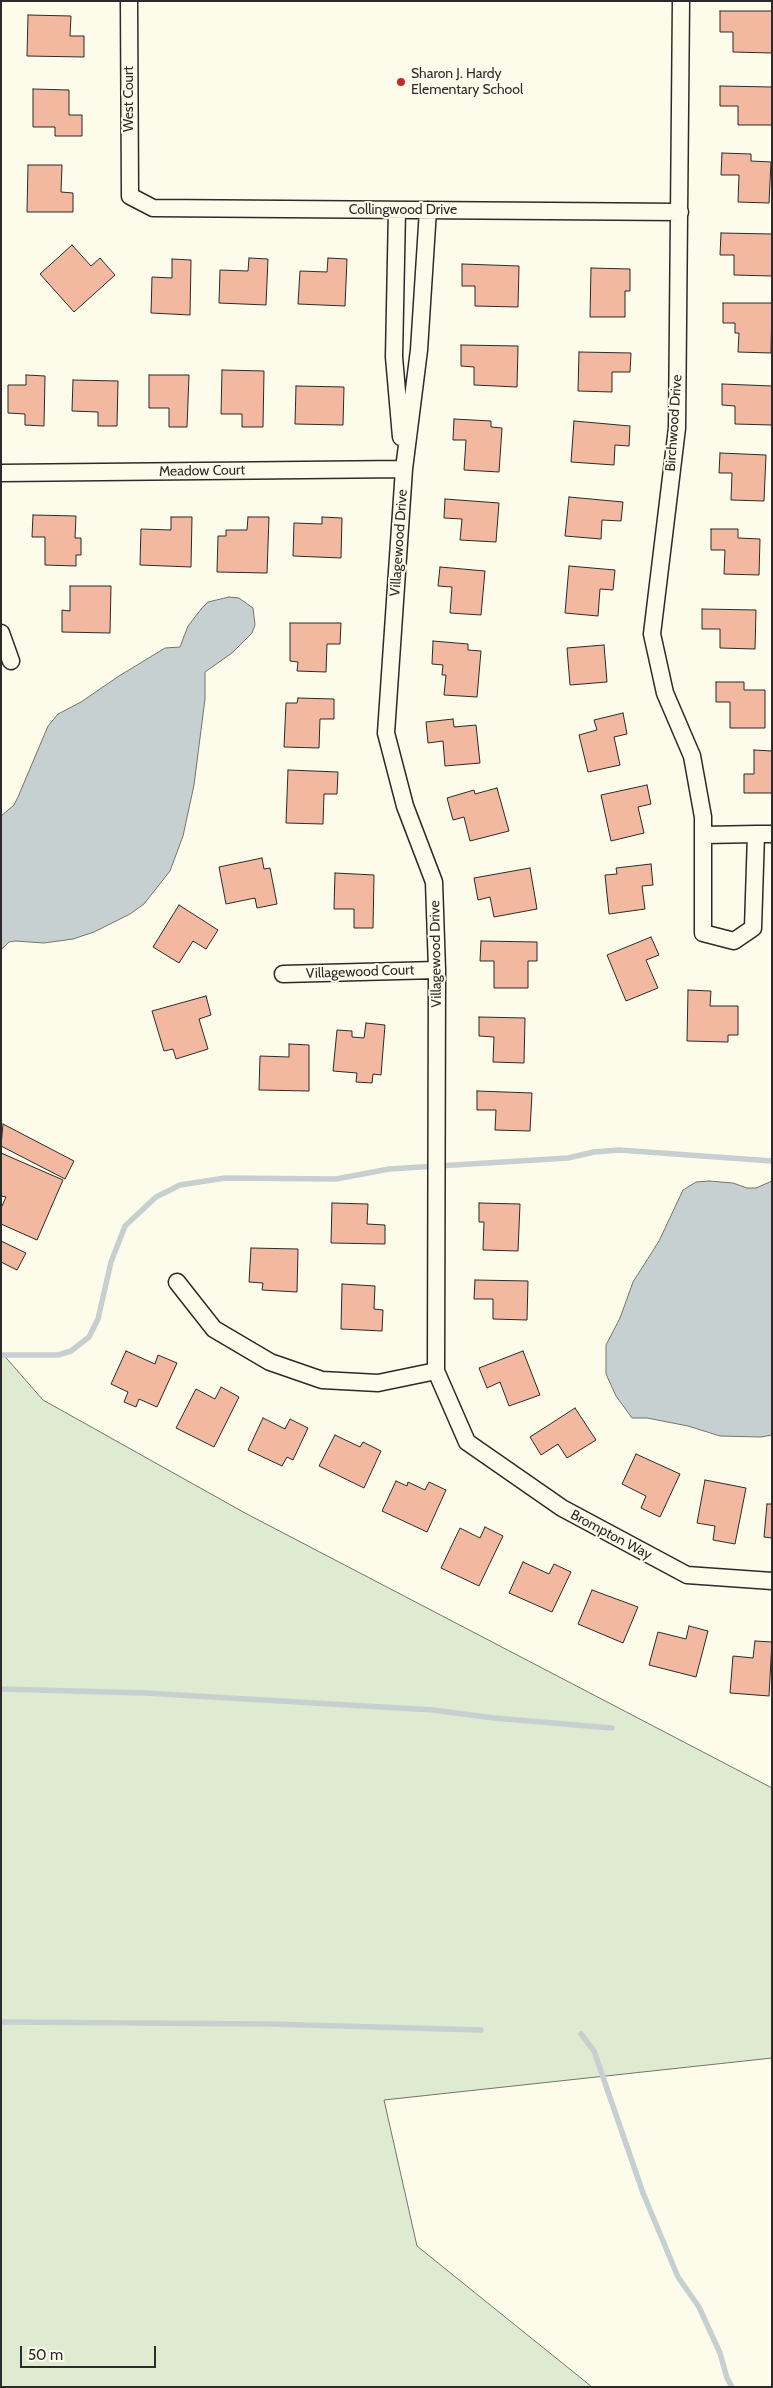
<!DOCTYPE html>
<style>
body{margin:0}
#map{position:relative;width:773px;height:2388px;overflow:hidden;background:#fdfbea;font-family:Cabin,sans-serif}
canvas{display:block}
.frame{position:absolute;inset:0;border:2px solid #2b2b2b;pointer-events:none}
.scale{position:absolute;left:20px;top:2346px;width:136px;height:22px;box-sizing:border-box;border:2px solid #2b2b2b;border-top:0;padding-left:6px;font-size:15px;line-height:18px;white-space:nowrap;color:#2b2b2b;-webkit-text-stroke:4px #fdfbea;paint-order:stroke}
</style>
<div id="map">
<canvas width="773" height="2388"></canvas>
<div class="frame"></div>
<div class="scale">50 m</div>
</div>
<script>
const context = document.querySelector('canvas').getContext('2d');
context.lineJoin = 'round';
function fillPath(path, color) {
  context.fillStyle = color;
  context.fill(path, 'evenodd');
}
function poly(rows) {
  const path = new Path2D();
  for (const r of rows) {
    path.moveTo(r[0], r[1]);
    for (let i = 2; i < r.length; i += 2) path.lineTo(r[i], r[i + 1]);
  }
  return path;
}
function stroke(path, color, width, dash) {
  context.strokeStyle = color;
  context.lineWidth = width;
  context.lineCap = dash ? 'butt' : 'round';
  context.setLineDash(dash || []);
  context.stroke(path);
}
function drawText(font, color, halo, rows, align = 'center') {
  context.font = font + ' Cabin,sans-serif';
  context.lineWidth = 4;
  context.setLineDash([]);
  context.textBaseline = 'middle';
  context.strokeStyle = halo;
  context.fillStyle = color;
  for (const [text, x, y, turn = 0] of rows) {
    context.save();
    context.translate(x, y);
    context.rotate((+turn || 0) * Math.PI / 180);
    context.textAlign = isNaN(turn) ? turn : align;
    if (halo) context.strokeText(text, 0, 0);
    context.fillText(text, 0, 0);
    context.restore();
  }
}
const green = poly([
 [1,1352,43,1400,245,1513,772,1788,772,2058,384,2100,417,2246,592,2387,1,2387,1,1352]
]);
fillPath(green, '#deebd1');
stroke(green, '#74746e', 1);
const water = poly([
 [229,597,239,598,253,608,255,625,252,633,232,653,205,672,205,699,194,785,183,836,170,871,144,904,130,914,94,932,73,939,44,943,15,941,9,942,1,950,1,816,14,805,18,797,48,726,58,714,81,702,119,676,165,648,180,647,188,626,202,608,208,602,229,597],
 [709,1181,733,1183,747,1188,756,1188,772,1181,772,1435,761,1437,720,1436,688,1426,647,1418,632,1418,616,1396,606,1374,606,1345,620,1318,633,1282,659,1241,683,1190,696,1182,709,1181]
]);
fillPath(water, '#c7d0d0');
stroke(water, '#74746e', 1);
stroke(poly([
 [1,1355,58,1355,71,1351,89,1337,98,1319,111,1262,125,1226,156,1197,180,1185,225,1178,336,1179,389,1169,568,1158,594,1152,619,1150,772,1161],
 [1,1689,145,1693,433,1710,494,1718,612,1728],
 [1,2022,270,2024,481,2030],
 [581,2034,594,2051,643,2193,678,2277,699,2307,720,2353,727,2378,732,2387]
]), '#c7d0d0', 5.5);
const building = poly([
 [720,11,772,11,772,53,733,52,733,32,720,32,720,11],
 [28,15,71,16,70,36,84,36,84,57,27,56,28,15],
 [720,86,772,87,772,125,738,125,738,106,720,106,720,86],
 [33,89,69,90,69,115,82,115,82,136,55,136,55,127,33,127,33,89],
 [722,153,751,154,751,161,771,162,769,203,738,202,739,175,721,175,722,153],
 [28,165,62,165,61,192,73,193,73,212,27,212,28,165],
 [721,233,772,234,772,276,734,275,734,255,720,255,721,233],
 [72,245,91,266,100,258,115,275,74,312,40,274,72,245],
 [249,258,268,259,266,305,219,303,220,270,248,271,249,258],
 [328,258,347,259,345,306,298,304,300,271,327,272,328,258],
 [172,259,191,260,190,315,151,313,152,277,172,278,172,259],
 [462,264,519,266,518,307,475,306,475,286,462,286,462,264],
 [591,268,630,269,630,291,625,291,625,317,590,317,591,268],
 [723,303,772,303,771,353,738,352,739,333,735,333,735,323,723,323,723,303],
 [461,345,518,346,517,387,474,385,474,367,461,366,461,345],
 [579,352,631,353,630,372,612,372,612,392,578,391,579,352],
 [222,370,264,371,263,427,242,427,242,414,221,414,222,370],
 [26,375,45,376,44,426,25,425,25,414,8,413,8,385,26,385,26,375],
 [149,375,189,375,187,427,169,427,169,408,149,408,149,375],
 [73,380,118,381,117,426,98,426,98,412,72,411,73,380],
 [722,384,772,386,772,425,735,424,735,406,722,405,722,384],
 [296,386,344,387,343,425,295,424,296,386],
 [454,419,491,421,491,427,502,428,499,472,464,470,466,440,453,440,454,419],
 [574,421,630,426,629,446,615,445,614,465,571,462,574,421],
 [720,453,766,455,764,501,731,500,732,473,719,473,720,453],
 [569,497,623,502,621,521,602,520,601,539,565,536,569,497],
 [445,499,499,503,496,542,460,540,462,519,444,518,445,499],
 [33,515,76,516,75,538,81,538,81,555,76,555,76,566,45,565,45,537,32,537,33,515],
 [171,517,192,517,191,567,140,565,141,529,171,530,171,517],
 [248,517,269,517,267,573,217,572,218,536,226,536,226,530,247,530,248,517],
 [322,517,342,518,341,558,293,556,294,523,322,524,322,517],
 [711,529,738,529,738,538,760,539,759,575,724,574,725,550,711,550,711,529],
 [569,566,615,570,613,590,600,589,598,616,565,613,569,566],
 [440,567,485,571,481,615,450,613,452,587,438,586,440,567],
 [70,586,111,586,110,633,62,632,62,610,70,611,70,586],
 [702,609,756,610,755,649,720,648,720,629,702,629,702,609],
 [290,623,341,623,340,644,327,644,326,672,297,671,298,662,290,661,290,623],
 [433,641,468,644,468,650,481,651,477,697,444,695,446,675,442,675,443,665,432,664,433,641],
 [604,645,607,682,570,685,567,648,604,645],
 [716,682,744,682,744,690,765,690,765,728,730,728,730,702,716,702,716,682],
 [298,698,334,699,334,719,320,719,319,748,284,747,286,703,297,703,298,698],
 [623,713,627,734,614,737,620,765,588,772,579,735,597,730,594,720,623,713],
 [453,719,454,727,476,725,480,763,445,766,443,741,428,743,426,722,453,719],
 [754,750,772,751,772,793,744,793,744,774,754,774,754,750],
 [288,770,338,772,337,794,324,794,323,824,286,823,288,770],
 [647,785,651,804,638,807,644,833,611,841,601,795,647,785],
 [497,788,509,831,470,841,464,817,453,820,447,798,474,790,475,794,497,788],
 [262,858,264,869,270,868,277,904,257,908,255,898,226,904,219,867,262,858],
 [651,864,653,885,642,886,645,909,609,914,605,875,617,874,616,868,651,864],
 [530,868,537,909,494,917,490,897,478,900,474,878,530,868],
 [335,873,374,875,373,928,354,928,354,909,334,909,335,873],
 [179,905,218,930,206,949,193,941,179,963,153,947,179,905],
 [651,937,659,955,646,960,658,988,626,1001,607,955,651,937],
 [481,941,537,942,537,961,528,961,528,988,494,988,494,961,480,961,481,941],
 [688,990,711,991,710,1006,738,1006,738,1035,728,1035,728,1042,687,1041,688,990],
 [206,996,211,1015,199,1019,208,1049,176,1059,173,1049,164,1051,152,1011,206,996],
 [479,1017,525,1018,524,1063,493,1062,494,1037,479,1036,479,1017],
 [366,1023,385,1025,381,1075,373,1074,372,1083,356,1082,357,1073,333,1071,337,1030,352,1031,352,1037,364,1038,366,1023],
 [289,1044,309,1045,309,1091,259,1090,260,1056,289,1057,289,1044],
 [477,1091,532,1093,530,1131,495,1130,496,1110,477,1110,477,1091],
 [3,1124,74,1161,65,1179,1,1146,3,1124],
 [1,1153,63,1180,37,1240,1,1224,1,1208,6,1197,1,1196,1,1153],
 [332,1203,368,1204,367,1224,385,1225,385,1244,331,1243,332,1203],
 [479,1203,520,1204,518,1251,483,1250,484,1222,479,1222,479,1203],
 [1,1241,26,1253,17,1270,1,1262,1,1241],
 [251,1248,298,1249,297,1292,262,1290,263,1283,249,1282,251,1248],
 [475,1280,528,1281,527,1320,493,1319,493,1299,474,1299,475,1280],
 [342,1284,375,1286,374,1309,383,1310,382,1331,341,1329,342,1284],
 [126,1351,155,1364,158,1355,177,1363,157,1407,139,1399,136,1407,124,1402,128,1392,111,1384,126,1351],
 [523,1351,540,1395,509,1406,500,1382,487,1388,479,1368,523,1351],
 [221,1387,239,1397,214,1447,176,1428,196,1389,215,1399,221,1387],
 [575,1408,596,1440,567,1458,558,1444,541,1455,530,1437,575,1408],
 [263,1418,285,1429,290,1419,308,1428,293,1460,287,1457,282,1466,248,1450,263,1418],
 [335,1435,360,1447,363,1442,381,1451,364,1488,319,1466,335,1435],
 [636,1454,680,1474,660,1517,641,1508,646,1496,622,1484,636,1454],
 [705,1480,746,1488,735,1544,713,1540,715,1526,697,1523,705,1480],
 [396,1481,407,1486,408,1482,425,1490,429,1482,446,1490,427,1532,382,1511,396,1481],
 [767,1504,772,1504,772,1538,764,1537,767,1504],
 [485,1527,503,1536,479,1586,441,1568,460,1528,480,1538,485,1527],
 [523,1562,549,1574,554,1564,571,1572,552,1612,509,1593,523,1562],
 [592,1590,638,1607,623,1643,578,1624,592,1590],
 [689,1626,708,1631,696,1677,649,1665,658,1632,686,1639,689,1626],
 [755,1641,772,1642,769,1696,730,1693,733,1656,753,1658,755,1641]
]);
fillPath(building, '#f2b8a0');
stroke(building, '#2b2b2b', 1);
const street = poly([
 [129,1,130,196,153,208,680,212],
 [681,1,677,428,652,634,665,693,692,756,703,817,703,933,734,941,753,928,756,834,772,834],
 [397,210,394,357,401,437],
 [428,210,419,350,404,469,386,733,405,806,434,882,437,970,436,1371,467,1442,562,1508,687,1575,772,1581],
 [1,473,404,469],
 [1,633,11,661],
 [704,835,756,834],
 [283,974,437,970],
 [177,1282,214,1329,270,1362,322,1380,378,1383,436,1371]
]);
stroke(street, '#2b2b2b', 19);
stroke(street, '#fdfbea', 16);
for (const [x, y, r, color] of [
 [401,82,5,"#c62828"]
]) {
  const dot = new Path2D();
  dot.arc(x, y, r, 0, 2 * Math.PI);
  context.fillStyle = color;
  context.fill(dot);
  stroke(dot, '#fdfbea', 2);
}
drawText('14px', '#2b2b2b', '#fdfbea', [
 ["Sharon J. Hardy",411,74],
 ["Elementary School",411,90]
], 'left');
drawText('14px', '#2b2b2b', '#fdfbea', [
 ["West Court",129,99,-90],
 ["Collingwood Drive",403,210],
 ["Birchwood Drive",674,423,-86],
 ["Meadow Court",202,471,-1],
 ["Villagewood Drive",399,543,-86],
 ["Villagewood Drive",436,954,-91],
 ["Villagewood Court",360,972,-2],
 ["Brompton Way",611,1535,28]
]);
</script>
